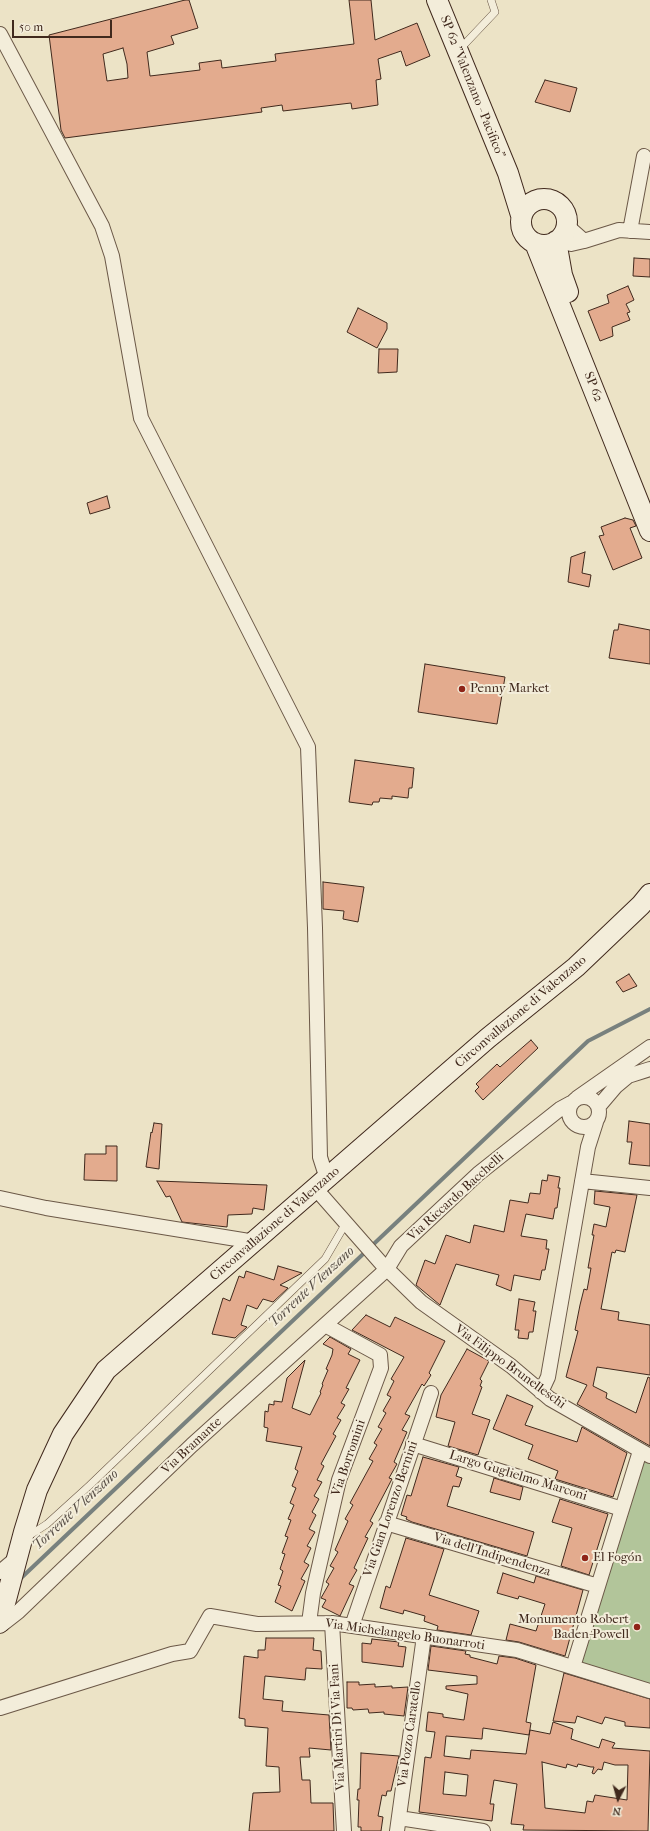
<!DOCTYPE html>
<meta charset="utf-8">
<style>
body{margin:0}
#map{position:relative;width:650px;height:1831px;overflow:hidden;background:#ece3c6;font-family:"IM FELL French Canon",serif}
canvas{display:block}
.north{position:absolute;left:598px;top:1779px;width:40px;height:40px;-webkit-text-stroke:3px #f3edda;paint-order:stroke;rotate:186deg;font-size:11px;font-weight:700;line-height:16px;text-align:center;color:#40291d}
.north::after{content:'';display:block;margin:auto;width:14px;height:18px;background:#40291d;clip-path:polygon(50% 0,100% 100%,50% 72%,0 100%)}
.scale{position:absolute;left:12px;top:20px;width:100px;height:18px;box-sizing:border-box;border:2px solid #40291d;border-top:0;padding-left:5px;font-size:12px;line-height:14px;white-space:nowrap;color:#40291d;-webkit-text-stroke:3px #f3edda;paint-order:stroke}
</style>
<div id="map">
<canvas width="650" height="1831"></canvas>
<div class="north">N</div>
<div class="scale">50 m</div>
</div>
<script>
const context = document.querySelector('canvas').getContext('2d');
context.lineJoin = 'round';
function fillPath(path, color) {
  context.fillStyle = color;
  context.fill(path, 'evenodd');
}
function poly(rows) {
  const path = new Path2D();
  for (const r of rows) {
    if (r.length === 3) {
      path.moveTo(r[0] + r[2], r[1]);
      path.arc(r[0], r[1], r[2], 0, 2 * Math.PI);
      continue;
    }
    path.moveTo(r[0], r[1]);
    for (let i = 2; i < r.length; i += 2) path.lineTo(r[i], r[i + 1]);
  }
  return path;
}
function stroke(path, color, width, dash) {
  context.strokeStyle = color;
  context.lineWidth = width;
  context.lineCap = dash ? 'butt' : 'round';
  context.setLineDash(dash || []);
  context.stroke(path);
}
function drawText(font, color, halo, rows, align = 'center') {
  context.font = font + ' "IM FELL French Canon",serif';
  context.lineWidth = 4;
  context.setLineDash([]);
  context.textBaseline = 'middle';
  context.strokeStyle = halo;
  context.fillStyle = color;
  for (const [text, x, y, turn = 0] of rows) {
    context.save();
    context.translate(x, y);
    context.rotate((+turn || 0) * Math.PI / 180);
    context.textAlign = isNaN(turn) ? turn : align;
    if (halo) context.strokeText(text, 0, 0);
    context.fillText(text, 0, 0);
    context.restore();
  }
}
fillPath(poly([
 [640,1451,650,1456,650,1691,573,1667]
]), '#b2c59a');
stroke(poly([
 [19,1580,588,1041,650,1009]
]), '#78817e', 4);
const building = poly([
 [185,0,189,0,198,28,171,36,174,44,147,52,150,76,200,70,199,63,221,60,222,68,276,61,275,54,354,44,349,0,371,0,375,40,417,23,430,56,406,66,401,51,378,59,381,79,376,80,378,105,352,109,351,103,283,111,282,105,261,108,262,112,65,138,61,130,49,35,185,0],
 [123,48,127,64,128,78,107,81,103,54,123,48],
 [545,80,577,88,570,112,535,102,545,80],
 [634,258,650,259,650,277,633,276,634,258],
 [628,286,634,300,626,304,630,312,627,313,630,320,612,327,613,336,600,341,588,311,609,303,607,295,628,286],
 [358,308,387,323,387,329,377,348,347,332,358,308],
 [379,349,398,349,397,372,378,373,379,349],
 [107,496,110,508,90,514,87,503,107,496],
 [625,518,633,520,636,526,630,528,642,558,613,570,599,536,604,535,601,527,625,518],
 [585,552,582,573,591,575,589,587,568,582,571,557,585,552],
 [619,624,650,630,650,664,609,658,614,630,618,630,619,624],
 [425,664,505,677,497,724,418,712,425,664],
 [355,760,414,768,412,788,409,788,408,798,392,796,392,799,380,798,379,802,373,802,372,805,349,802,355,760],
 [323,882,364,887,358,922,343,919,344,911,323,909,323,882],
 [629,974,637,986,623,992,616,982,629,974],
 [531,1040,538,1048,483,1100,475,1091,479,1087,476,1084,497,1064,500,1067,531,1040],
 [629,1121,650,1124,650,1166,629,1164,632,1142,627,1142,629,1121],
 [154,1123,162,1124,159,1169,146,1167,151,1132,152,1133,154,1123],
 [106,1146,117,1146,117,1181,84,1180,85,1154,106,1154,106,1146],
 [548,1175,560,1177,558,1188,560,1188,557,1208,555,1208,553,1219,526,1214,521,1236,547,1240,546,1249,549,1249,545,1270,542,1270,540,1280,514,1275,511,1291,496,1285,499,1275,456,1264,440,1305,416,1285,425,1260,435,1264,446,1235,470,1243,474,1225,504,1232,510,1200,528,1203,530,1193,540,1194,542,1180,547,1181,548,1175],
 [157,1181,267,1185,264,1210,253,1208,252,1214,228,1215,227,1227,182,1222,170,1196,166,1197,157,1181],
 [595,1191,637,1195,625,1252,616,1250,615,1253,612,1252,601,1309,619,1312,618,1320,650,1325,650,1375,597,1367,593,1386,607,1393,606,1398,636,1413,648,1377,650,1378,650,1446,577,1404,587,1385,566,1377,578,1331,575,1330,580,1305,584,1289,587,1290,591,1268,588,1268,594,1235,592,1235,594,1224,606,1227,610,1207,594,1204,595,1191],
 [278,1266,302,1273,280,1285,288,1288,273,1302,263,1299,257,1309,247,1305,241,1325,247,1327,235,1338,212,1334,223,1298,230,1301,239,1276,244,1278,246,1271,274,1280,278,1266],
 [519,1299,535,1302,533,1311,536,1311,533,1332,529,1332,528,1339,518,1338,519,1330,515,1330,519,1299],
 [366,1315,390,1327,395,1317,445,1341,429,1373,431,1375,424,1386,422,1384,405,1414,410,1416,402,1430,407,1432,394,1462,397,1464,389,1478,392,1479,370,1521,373,1523,365,1537,368,1538,354,1568,357,1570,349,1584,354,1586,340,1616,322,1607,326,1600,321,1598,329,1584,326,1582,334,1568,330,1566,338,1552,335,1550,348,1521,345,1519,353,1505,350,1503,373,1461,369,1459,377,1445,374,1443,382,1429,378,1427,386,1413,383,1411,391,1397,387,1395,394,1381,391,1379,404,1357,352,1330,366,1315],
 [330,1337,351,1349,348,1354,360,1360,346,1388,349,1389,341,1403,345,1405,337,1418,341,1420,333,1434,336,1436,321,1464,324,1466,317,1480,322,1482,314,1496,319,1499,312,1512,316,1515,309,1529,315,1532,307,1546,311,1548,304,1562,309,1565,301,1579,305,1581,292,1611,275,1602,281,1586,278,1585,283,1571,280,1569,285,1554,282,1553,288,1537,285,1536,291,1520,288,1519,294,1505,290,1503,296,1488,292,1486,298,1471,295,1469,302,1447,266,1441,268,1428,264,1427,265,1411,268,1412,269,1404,274,1405,274,1401,282,1402,287,1378,305,1360,292,1408,310,1415,321,1393,320,1392,323,1385,322,1384,328,1370,326,1369,332,1355,333,1349,323,1344,330,1337],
 [467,1349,489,1361,480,1379,482,1381,480,1386,482,1387,472,1414,490,1420,478,1455,448,1446,455,1422,436,1417,441,1395,467,1349],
 [507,1395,533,1406,525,1425,577,1442,582,1427,627,1453,613,1497,555,1479,558,1471,528,1459,533,1445,493,1429,507,1395],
 [423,1457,459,1467,456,1476,462,1478,459,1487,453,1486,447,1506,534,1532,527,1556,412,1522,406,1519,407,1517,401,1515,407,1495,411,1496,423,1457],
 [494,1478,523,1487,520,1500,490,1492,494,1478],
 [560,1499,608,1514,589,1575,561,1566,572,1528,552,1522,560,1499],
 [406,1538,444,1549,429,1595,479,1611,471,1635,437,1630,438,1626,424,1621,425,1616,404,1610,403,1614,380,1608,386,1586,390,1588,406,1538],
 [503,1573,534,1583,536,1576,583,1590,565,1656,519,1642,506,1640,510,1624,536,1631,545,1604,519,1596,518,1599,497,1593,503,1573],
 [266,1638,314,1638,313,1650,321,1651,322,1669,306,1668,305,1680,265,1676,263,1699,283,1701,282,1711,329,1715,331,1750,309,1748,310,1757,300,1757,302,1780,310,1780,311,1803,333,1803,334,1831,249,1831,253,1793,280,1792,279,1767,266,1766,268,1728,245,1726,245,1719,239,1718,244,1656,258,1658,258,1650,265,1650,266,1638],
 [372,1639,399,1642,398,1646,406,1647,403,1667,362,1662,362,1643,371,1644,372,1639],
 [431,1646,466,1651,465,1654,470,1655,470,1657,497,1664,499,1656,515,1658,536,1665,526,1722,531,1723,529,1735,483,1728,482,1739,446,1736,444,1756,470,1759,471,1750,526,1754,530,1730,550,1734,553,1722,573,1729,571,1739,599,1748,602,1739,615,1743,612,1748,650,1751,648,1831,523,1830,524,1825,511,1824,517,1784,494,1780,490,1804,494,1804,492,1821,419,1812,425,1757,431,1758,435,1732,426,1731,428,1712,443,1714,443,1717,464,1720,468,1694,446,1689,446,1686,477,1684,477,1676,428,1670,431,1646],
 [542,1762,566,1768,567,1764,577,1767,578,1764,591,1767,594,1767,592,1773,594,1774,598,1769,602,1770,604,1762,615,1765,628,1765,627,1800,595,1795,593,1802,587,1801,585,1813,545,1808,542,1762],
 [445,1772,468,1775,466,1796,443,1794,445,1772],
 [564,1673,650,1699,650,1728,625,1726,625,1722,605,1717,602,1724,577,1716,575,1723,553,1721,564,1673],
 [347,1682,359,1682,359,1685,375,1684,375,1687,392,1686,392,1688,408,1687,404,1716,384,1714,384,1712,369,1713,368,1709,353,1710,352,1708,347,1708,347,1682],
 [361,1753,399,1756,391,1791,387,1791,386,1796,382,1795,378,1816,383,1817,381,1831,361,1831,361,1827,358,1827,359,1800,357,1800,358,1789,360,1789,361,1753]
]);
fillPath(building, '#e3ab8e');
stroke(building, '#40291d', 1);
const service = poly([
 [460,49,495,12,491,0],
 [27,1537,47,1524,90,1485,325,1259,346,1223]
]);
const minor = poly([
 [0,34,102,226,112,256,141,418,308,747,315,928,320,1157,327,1179],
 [630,231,644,156],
 [556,241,571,244,584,241,566,225],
 [584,241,619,230,650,232],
 [584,1112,15],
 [577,1098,650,1047],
 [599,1106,616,1086,628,1076,650,1069],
 [582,1181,650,1188],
 [316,1189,381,1263,421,1302,511,1366,550,1399,650,1456],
 [0,1198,46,1208,255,1242],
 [541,1392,548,1377,588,1147,596,1122],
 [413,1444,622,1509],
 [386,1523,598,1586],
 [0,1572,18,1557],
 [309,1623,313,1593,339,1480,381,1368,380,1355,325,1325],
 [332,1623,344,1831],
 [0,1626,18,1612,192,1445,387,1269,401,1246,478,1174,560,1109,571,1103],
 [352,1626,431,1393],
 [573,1667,640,1451],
 [0,1708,172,1654,190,1651,210,1616,257,1624,332,1623,517,1650,650,1691],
 [399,1818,483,1831],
 [397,1831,424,1636]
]);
const secondary = poly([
 [437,0,508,173,521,215],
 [544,222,23],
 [556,241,562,275,568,292],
 [535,243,650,531],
 [0,1622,24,1532,37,1490,63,1434,106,1370,488,1038,576,967,641,905,650,894]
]);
stroke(service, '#6b5847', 8);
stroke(minor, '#6b5847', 16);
stroke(secondary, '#40291d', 22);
stroke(service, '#f3edda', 7);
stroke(minor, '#f3edda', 14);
stroke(secondary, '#f3edda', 20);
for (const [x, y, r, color] of [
 [462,689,4,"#8f2418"],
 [585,1558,4,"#8f2418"],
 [637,1627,4,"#8f2418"]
]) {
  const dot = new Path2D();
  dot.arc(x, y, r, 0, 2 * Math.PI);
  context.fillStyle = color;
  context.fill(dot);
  stroke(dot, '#f3edda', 1.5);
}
drawText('13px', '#40291d', '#f3edda', [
 ["SP 62 \"Valenzano - Pacifico\"",472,87,68],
 ["SP 62",593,387,68],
 ["Circonvallazione di Valenzano",521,1012,-40],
 ["Via Riccardo Bacchelli",456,1197,-42],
 ["Circonvallazione di Valenzano",275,1224,-41],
 ["Via Filippo Brunelleschi",510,1367,36],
 ["Via Bramante",192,1446,-43],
 ["Via Borromini",349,1458,-71],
 ["Largo Guglielmo Marconi",518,1476,17],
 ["Via Gian Lorenzo Bernini",391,1509,-71],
 ["Via dell'Indipendenza",492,1555,17],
 ["Via Michelangelo Buonarroti",405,1635,8],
 ["Via Martiri Di Via Fani",338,1727,-93],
 ["Via Pozzo Caratello",410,1734,-82]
]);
drawText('13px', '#40291d', '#f3edda', [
 ["Penny Market",470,689],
 ["El Fogón",593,1558],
 ["Monumento Robert",629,1620,"right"],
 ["Baden-Powell",629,1635,"right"]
], 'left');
drawText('italic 14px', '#574e46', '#f3edda', [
 ["Torrente Vlenzano",312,1287,-43],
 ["Torrente Vlenzano",76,1510,-43]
]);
</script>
